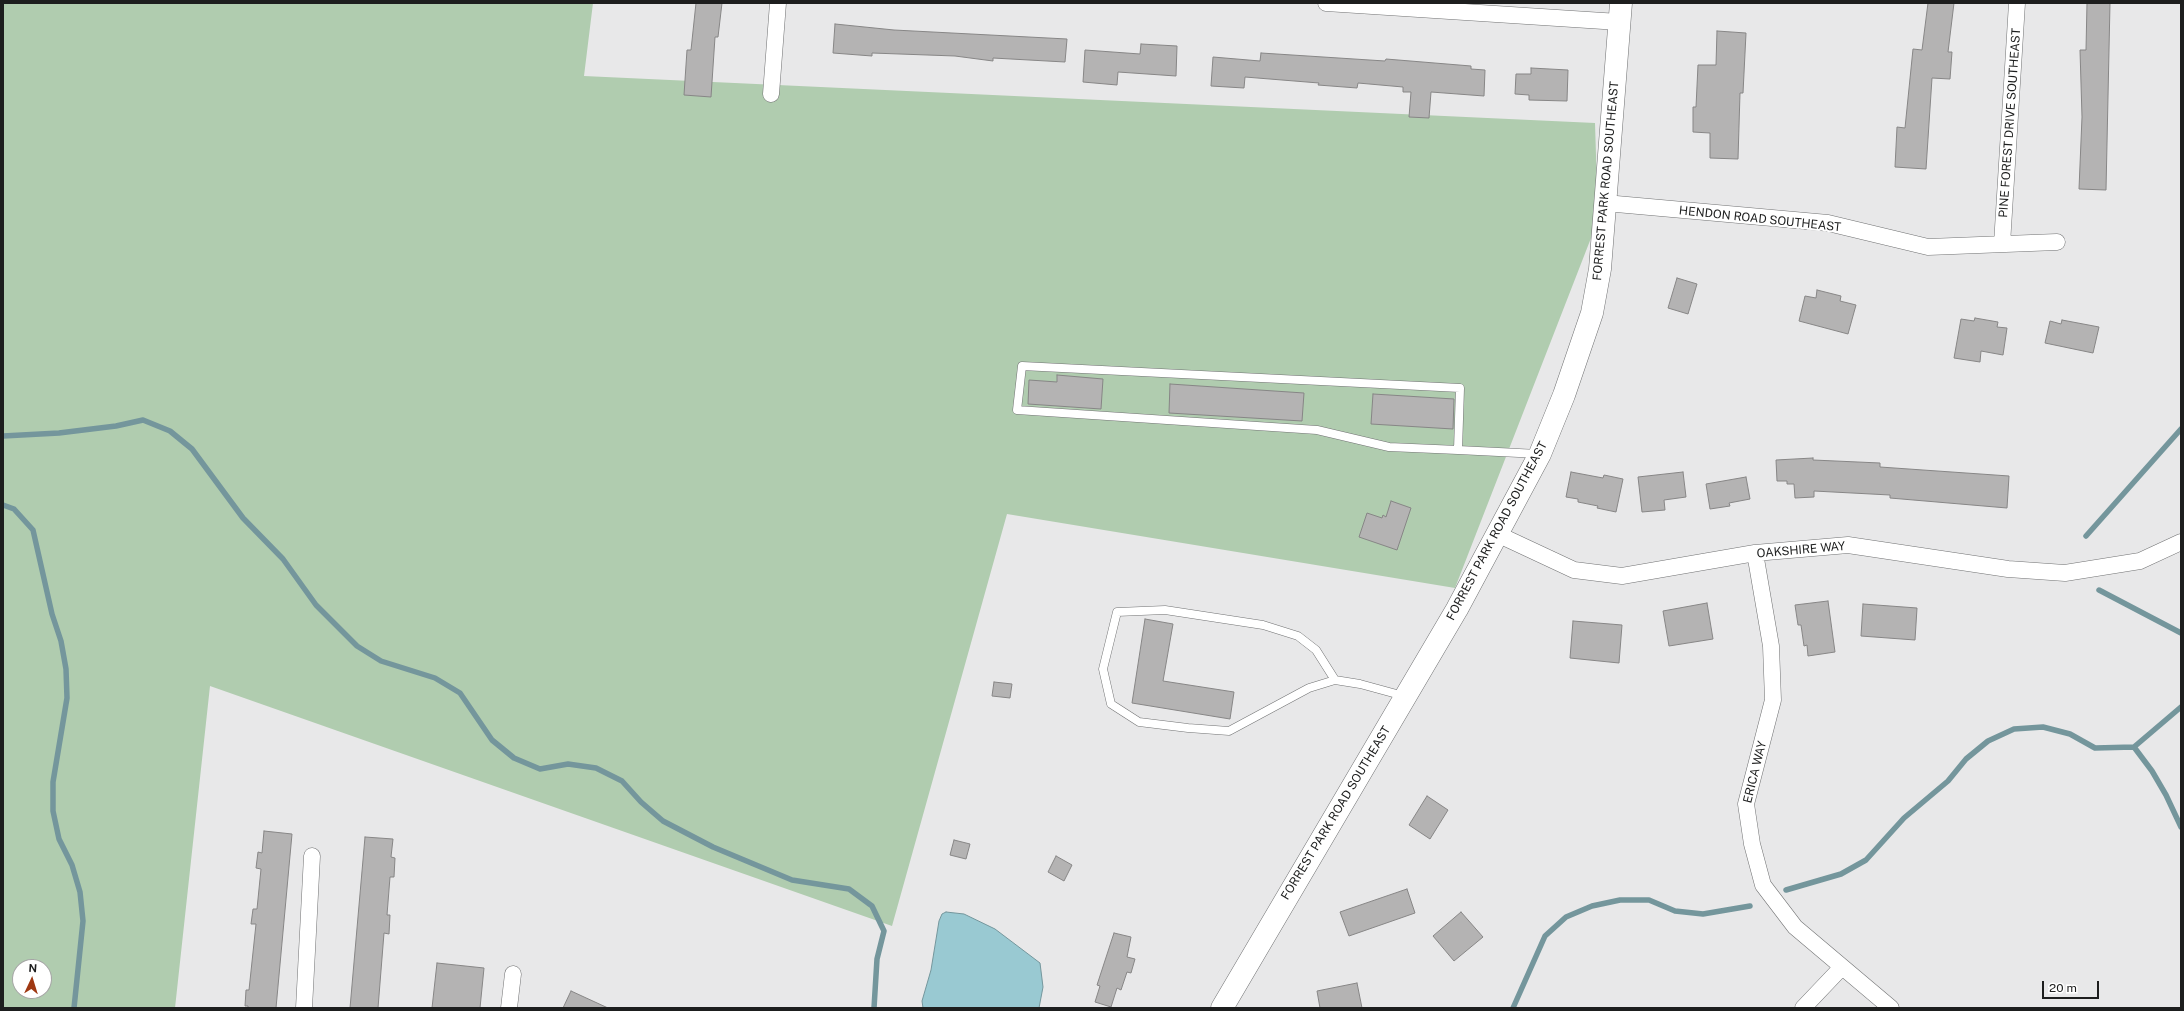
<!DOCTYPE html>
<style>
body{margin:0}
#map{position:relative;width:2184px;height:1011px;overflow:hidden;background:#e8e8e9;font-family:"Public Sans",sans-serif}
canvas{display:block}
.frame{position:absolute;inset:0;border:4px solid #1d1e1e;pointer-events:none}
.north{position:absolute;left:12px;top:959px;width:40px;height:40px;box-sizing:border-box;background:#fff;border:1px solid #a5a5a5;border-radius:50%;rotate:4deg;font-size:11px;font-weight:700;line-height:16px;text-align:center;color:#1d1e1e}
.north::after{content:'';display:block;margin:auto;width:14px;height:18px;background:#9f3812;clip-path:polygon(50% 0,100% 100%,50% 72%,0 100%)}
.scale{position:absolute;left:2042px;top:981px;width:57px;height:18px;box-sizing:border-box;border:2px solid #1d1e1e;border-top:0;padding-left:5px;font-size:12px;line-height:14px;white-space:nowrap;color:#1d1e1e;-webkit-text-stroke:3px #fff;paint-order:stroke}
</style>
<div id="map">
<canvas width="2184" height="1011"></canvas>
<div class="frame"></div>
<div class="north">N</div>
<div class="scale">20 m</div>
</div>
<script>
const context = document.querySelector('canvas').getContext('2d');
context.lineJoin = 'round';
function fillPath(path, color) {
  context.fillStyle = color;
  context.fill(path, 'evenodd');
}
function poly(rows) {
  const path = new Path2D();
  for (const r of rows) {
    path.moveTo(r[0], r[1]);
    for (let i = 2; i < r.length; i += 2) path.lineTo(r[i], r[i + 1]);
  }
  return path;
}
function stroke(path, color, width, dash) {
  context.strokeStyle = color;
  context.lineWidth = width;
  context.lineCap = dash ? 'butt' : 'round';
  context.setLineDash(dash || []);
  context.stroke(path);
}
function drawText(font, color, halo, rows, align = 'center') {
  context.font = font + ' "Public Sans",sans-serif';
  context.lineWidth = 4;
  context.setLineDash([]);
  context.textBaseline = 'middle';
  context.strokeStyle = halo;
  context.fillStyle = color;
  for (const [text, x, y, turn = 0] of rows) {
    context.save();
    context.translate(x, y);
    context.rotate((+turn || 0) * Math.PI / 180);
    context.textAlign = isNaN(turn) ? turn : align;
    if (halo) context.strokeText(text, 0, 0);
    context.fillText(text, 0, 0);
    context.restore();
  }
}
fillPath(poly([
 [3,3,593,3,584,76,1595,123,1598,220,1455,588,1007,514,892,926,210,686,175,1008,3,1008],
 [20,967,44,967,44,991,20,991]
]), '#b0ccaf');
const water = poly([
 [946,912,964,914,995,929,1040,963,1043,987,1039,1008,923,1008,922,1001,931,970,939,921,942,914,946,912]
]);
fillPath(water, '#99c9d2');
stroke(water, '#74969c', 1);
stroke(poly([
 [3,436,59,433,116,426,143,420,170,431,192,449,243,518,283,559,316,605,357,646,381,661,435,678,460,693,492,740,514,758,540,769,568,764,596,768,622,781,641,802,663,821,713,847,792,880,849,889,872,906,884,931,877,959,874,1008],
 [3,505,14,509,33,530,52,614,61,641,66,669,67,698,53,782,53,811,59,839,72,865,80,892,83,921,74,1008],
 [2086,536,2181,429],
 [2099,590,2181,633],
 [2134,747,2152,771,2166,795,2181,827],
 [1786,890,1841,874,1866,860,1904,818,1948,781,1966,759,1988,741,2014,729,2043,727,2070,734,2095,748,2134,747,2181,707],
 [1513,1008,1545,936,1566,917,1592,906,1620,900,1649,900,1675,911,1703,914,1750,906]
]), '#74969c', 5.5);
const building = poly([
 [696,3,722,3,718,37,715,37,711,97,684,95,687,50,691,50,696,3],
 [1928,3,1954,3,1948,52,1952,52,1950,79,1932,78,1926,169,1895,167,1897,127,1905,128,1913,49,1922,50,1928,3],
 [2087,3,2110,3,2106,190,2079,189,2082,117,2080,50,2086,50,2087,3],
 [835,24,894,30,1067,39,1065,62,993,58,993,61,955,56,872,53,872,56,833,53,835,24],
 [1717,31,1746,33,1743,93,1740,93,1738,159,1710,158,1710,133,1693,132,1693,107,1696,107,1698,65,1716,65,1717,31],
 [1141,44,1177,46,1176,76,1118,72,1117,85,1083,82,1085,50,1140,54,1141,44],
 [1261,53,1385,61,1386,59,1471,66,1471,69,1485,70,1484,96,1431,92,1429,118,1409,117,1411,92,1403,92,1403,87,1358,83,1357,88,1318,85,1319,83,1245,77,1244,88,1211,86,1213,57,1260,61,1261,53],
 [1531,68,1568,70,1567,101,1529,100,1529,95,1515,94,1516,74,1531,74,1531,68],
 [1677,278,1697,284,1688,314,1668,308,1677,278],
 [1817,290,1841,296,1840,301,1856,305,1848,334,1799,321,1805,296,1816,298,1817,290],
 [1975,318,1998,322,1997,327,2007,328,2003,355,1981,351,1980,362,1954,358,1961,319,1974,321,1975,318],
 [2062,320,2099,327,2093,353,2045,343,2050,321,2061,324,2062,320],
 [1057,375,1103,379,1101,409,1028,404,1029,380,1057,382,1057,375],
 [1170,384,1304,393,1302,421,1169,413,1170,384],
 [1373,394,1454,399,1453,429,1371,424,1373,394],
 [1813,458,1813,460,1880,463,1880,467,2009,476,2007,508,1890,498,1890,495,1814,491,1814,497,1795,498,1794,484,1787,484,1787,481,1777,481,1776,460,1813,458],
 [1571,472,1603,478,1604,475,1623,479,1616,512,1597,508,1598,506,1578,502,1578,499,1566,497,1571,472],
 [1683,472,1686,497,1664,500,1665,510,1642,512,1638,477,1683,472],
 [1746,477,1750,499,1729,503,1730,506,1710,509,1706,484,1746,477],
 [1391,501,1411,508,1397,550,1359,537,1367,513,1382,518,1383,515,1386,517,1391,501],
 [1828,601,1835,652,1808,656,1807,645,1804,646,1801,625,1798,625,1795,605,1828,601],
 [1707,603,1713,639,1669,646,1663,611,1707,603],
 [1863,604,1917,608,1915,640,1861,636,1863,604],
 [1145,619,1173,624,1163,681,1234,692,1230,719,1132,703,1145,619],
 [1573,621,1622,625,1619,663,1570,658,1573,621],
 [994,682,1012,684,1010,698,992,696,994,682],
 [1427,796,1448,810,1430,839,1409,825,1427,796],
 [264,831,292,834,276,1008,248,1008,248,1006,245,1006,246,990,249,990,256,924,251,924,253,909,257,909,261,869,256,868,258,852,262,853,264,831],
 [365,837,393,839,391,857,395,858,394,877,390,877,387,915,390,915,389,934,384,933,378,1008,350,1008,365,837],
 [954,840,970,844,966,859,950,855,954,840],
 [1056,856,1072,865,1064,881,1048,872,1056,856],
 [1407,889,1415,913,1349,936,1340,912,1407,889],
 [1461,912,1483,937,1454,961,1433,936,1461,912],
 [1114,933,1131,937,1127,957,1135,959,1131,973,1127,972,1121,990,1117,988,1111,1007,1095,1002,1100,986,1097,985,1114,933],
 [437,963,484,968,480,1008,432,1008,437,963],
 [1357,983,1362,1008,1320,1008,1317,991,1357,983],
 [571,991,608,1008,563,1008,571,991]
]);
fillPath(building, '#b4b3b3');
stroke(building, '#878686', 1);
const lane = poly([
 [1458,450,1460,388,1022,366,1017,410,1317,430,1389,447,1458,450,1539,454],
 [1335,680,1316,650,1298,636,1263,625,1165,610,1117,612,1103,669,1111,704,1139,722,1188,728,1229,731,1309,688,1335,680,1360,684,1404,696]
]);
const street = poly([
 [1326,3,1619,22],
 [771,94,778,3],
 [1605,203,1828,223,1928,247,2057,242],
 [2002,244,2017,3],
 [1497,534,1574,570,1622,576,1755,553,1848,545,2008,569,2065,573,2140,561,2181,542],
 [1755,553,1771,646,1773,700,1746,804,1752,844,1763,885,1795,927,1891,1008],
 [304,1008,312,856],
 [509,1008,513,974],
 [1803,1008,1842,967]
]);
const secondary = poly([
 [1222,1008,1457,609,1540,454,1564,395,1592,313,1600,269,1621,3]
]);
stroke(lane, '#717273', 9);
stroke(street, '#717273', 17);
stroke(secondary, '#717273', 23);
stroke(lane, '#fff', 8);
stroke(street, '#fff', 16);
stroke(secondary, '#fff', 22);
drawText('12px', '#1d1e1e', '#fff', [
 ["PINE FOREST DRIVE SOUTHEAST",2010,123,-86],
 ["FORREST PARK ROAD SOUTHEAST",1606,181,-85],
 ["HENDON ROAD SOUTHEAST",1760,219,6],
 ["FORREST PARK ROAD SOUTHEAST",1497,531,-62],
 ["OAKSHIRE WAY",1801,550,-5],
 ["ERICA WAY",1755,772,-76],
 ["FORREST PARK ROAD SOUTHEAST",1336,813,-59]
]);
</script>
